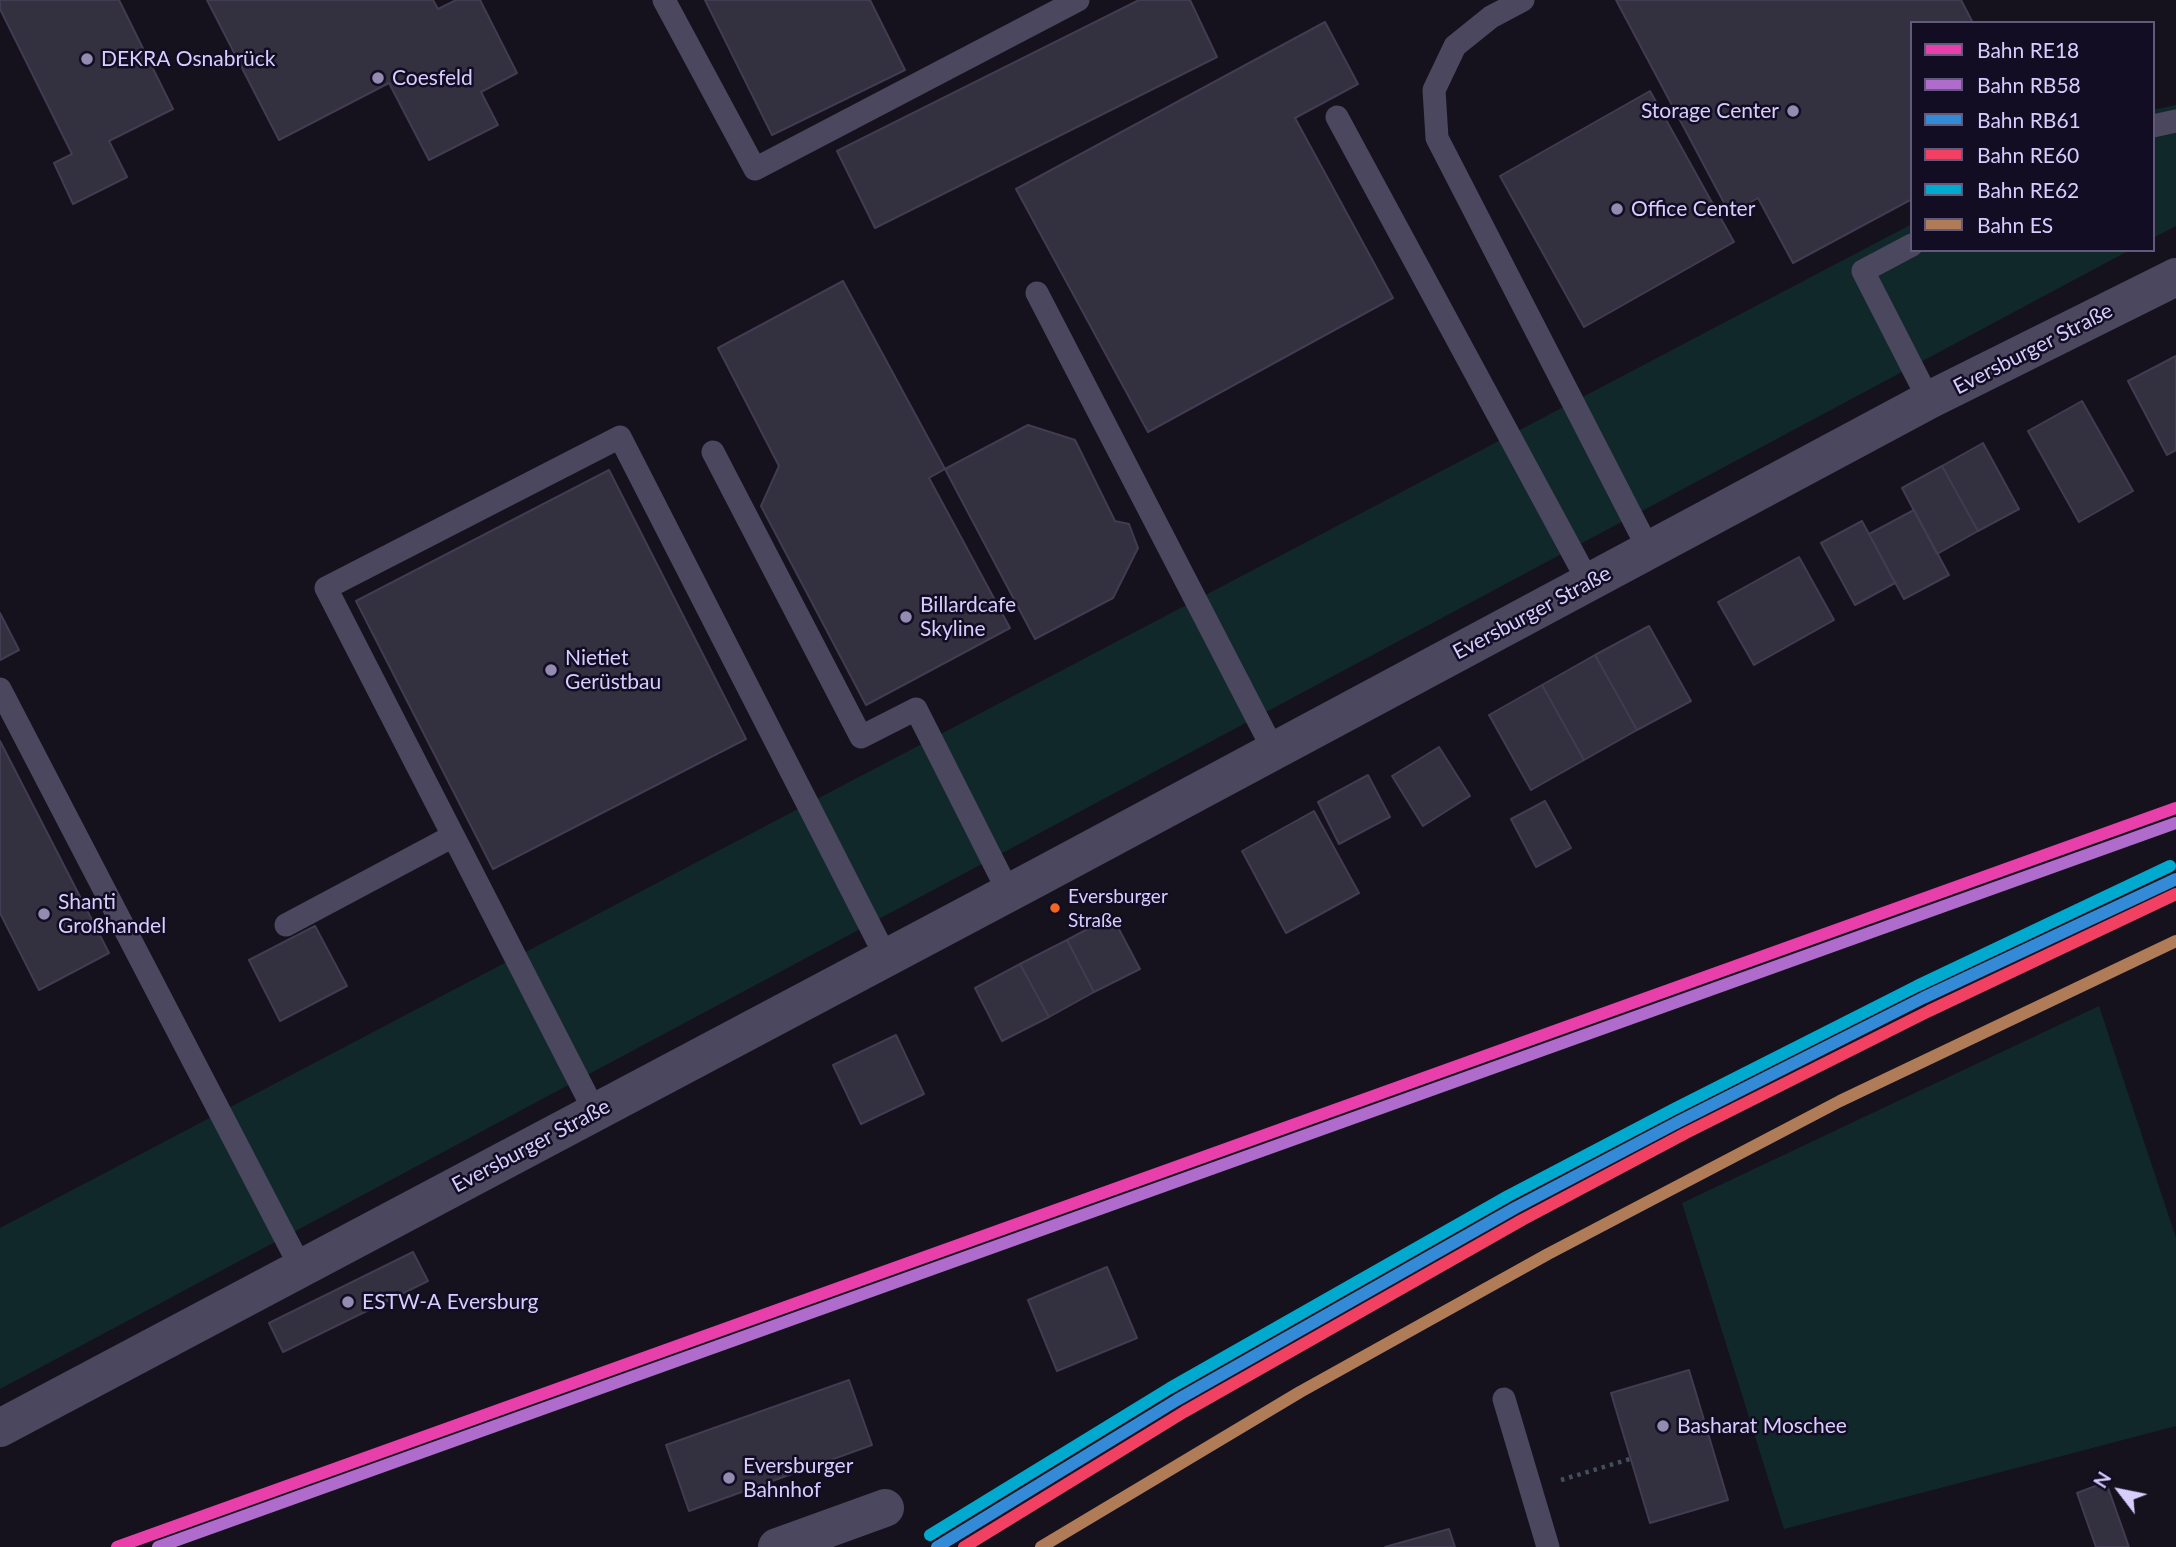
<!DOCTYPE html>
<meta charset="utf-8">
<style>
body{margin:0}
#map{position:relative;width:2176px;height:1547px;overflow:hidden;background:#15121d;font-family:Lato,sans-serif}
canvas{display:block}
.legend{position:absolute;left:1910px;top:21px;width:245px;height:231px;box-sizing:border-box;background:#120d22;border:2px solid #615a7a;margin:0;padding:9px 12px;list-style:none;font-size:21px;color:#d7ceff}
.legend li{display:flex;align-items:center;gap:14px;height:35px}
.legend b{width:35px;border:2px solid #615a7a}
.north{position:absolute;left:2085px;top:1456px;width:70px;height:70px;-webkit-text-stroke:5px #120d22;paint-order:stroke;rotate:302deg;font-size:19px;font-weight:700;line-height:28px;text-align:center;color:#d7ceff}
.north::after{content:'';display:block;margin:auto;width:24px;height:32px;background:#d7ceff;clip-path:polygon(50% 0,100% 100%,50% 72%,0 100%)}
</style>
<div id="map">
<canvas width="2176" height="1547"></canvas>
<ul class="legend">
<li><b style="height:9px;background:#e93faa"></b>Bahn RE18</li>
<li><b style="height:9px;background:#b06ccc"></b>Bahn RB58</li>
<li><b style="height:9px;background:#338bd7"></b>Bahn RB61</li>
<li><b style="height:9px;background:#f24062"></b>Bahn RE60</li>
<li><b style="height:9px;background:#00a9ce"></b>Bahn RE62</li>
<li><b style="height:9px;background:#b07c57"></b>Bahn ES</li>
</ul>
<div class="north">N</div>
</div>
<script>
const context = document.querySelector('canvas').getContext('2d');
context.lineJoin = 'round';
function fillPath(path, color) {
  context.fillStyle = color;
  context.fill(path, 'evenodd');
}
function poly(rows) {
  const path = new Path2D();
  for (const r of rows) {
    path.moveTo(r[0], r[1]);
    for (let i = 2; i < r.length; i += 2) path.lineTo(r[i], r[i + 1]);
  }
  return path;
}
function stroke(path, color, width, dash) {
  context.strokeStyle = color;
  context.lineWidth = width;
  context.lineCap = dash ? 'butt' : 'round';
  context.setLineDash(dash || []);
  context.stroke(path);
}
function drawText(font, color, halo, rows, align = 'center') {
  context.font = font + ' Lato,sans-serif';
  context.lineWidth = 5;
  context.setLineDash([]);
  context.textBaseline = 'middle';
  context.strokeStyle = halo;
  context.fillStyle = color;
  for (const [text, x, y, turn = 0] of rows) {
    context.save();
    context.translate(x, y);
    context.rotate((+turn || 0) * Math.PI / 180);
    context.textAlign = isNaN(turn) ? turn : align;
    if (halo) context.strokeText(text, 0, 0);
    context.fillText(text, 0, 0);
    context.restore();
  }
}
fillPath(poly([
 [2176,105,2176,226,2153,238,2153,110],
 [1912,224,1912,250,2130,250,0,1389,0,1228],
 [2099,1006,2176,1238,2176,1426,1784,1529,1682,1203]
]), '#11282a');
const building = poly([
 [0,0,119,0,173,109,109,141,127,177,73,204,54,163,72,154,0,9,0,0],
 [207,0,433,0,438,9,456,0,480,0,517,73,481,92,498,125,429,160,389,83,279,140,207,0],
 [705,0,870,0,905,70,772,135,705,0],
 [1139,0,1190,0,1217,57,875,228,837,151,1139,0],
 [1616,0,1961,0,1973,23,1912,23,1912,199,1793,263,1758,198,1730,214,1616,0],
 [1325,22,1358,84,1295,118,1393,298,1148,432,1016,189,1325,22],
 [1650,91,1734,242,1584,327,1500,176,1650,91],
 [843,281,945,469,929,478,1010,628,866,705,761,506,779,466,718,348,843,281],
 [2176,356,2176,450,2167,455,2128,381,2176,356],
 [2082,401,2133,491,2079,522,2028,431,2082,401],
 [1028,425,1075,440,1115,521,1129,524,1138,548,1113,598,1035,639,945,469,1028,425],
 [1983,443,2019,509,1978,531,1942,466,1983,443],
 [1942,466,1978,531,1937,554,1902,488,1942,466],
 [609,470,746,739,493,869,356,601,609,470],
 [1914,510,1949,575,1904,599,1869,534,1914,510],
 [1862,521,1895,583,1855,605,1821,543,1862,521],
 [1799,557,1834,620,1754,665,1718,602,1799,557],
 [0,613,19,650,0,660,0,613],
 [1649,626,1691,701,1637,730,1595,655,1649,626],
 [1595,655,1637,730,1584,760,1542,685,1595,655],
 [1542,685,1584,760,1531,790,1489,715,1542,685],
 [0,741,109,953,39,990,0,913,0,741],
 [1439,747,1470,796,1423,826,1392,776,1439,747],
 [1368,775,1390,817,1339,844,1318,802,1368,775],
 [1545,801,1571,848,1536,867,1511,819,1545,801],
 [1314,811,1359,893,1286,933,1242,851,1314,811],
 [1112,916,1140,969,1094,992,1067,940,1112,916],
 [315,926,347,986,280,1021,249,960,315,926],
 [1067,940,1094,992,1049,1017,1020,964,1067,940],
 [1020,964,1049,1017,1002,1041,975,988,1020,964],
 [896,1035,924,1094,861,1124,833,1065,896,1035],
 [413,1252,428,1281,283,1352,269,1323,413,1252],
 [1107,1267,1137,1338,1057,1371,1028,1300,1107,1267],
 [1689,1370,1728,1500,1650,1523,1611,1393,1689,1370],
 [849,1380,872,1445,689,1511,666,1445,849,1380],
 [2106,1482,2129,1547,2096,1547,2077,1493,2106,1482],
 [1449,1529,1455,1547,1385,1547,1449,1529]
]);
fillPath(building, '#33303f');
stroke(building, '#413c51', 2);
stroke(poly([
 [1561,1480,1630,1459]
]), '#444f5e', 4.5, [3.5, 5]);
stroke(poly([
 [664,0,755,169,1078,0],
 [1523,0,1491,17,1455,46,1434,90,1437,138,1649,550],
 [1337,117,1589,583],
 [2153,126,2176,121],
 [1912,245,1863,271,1929,400],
 [1037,293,1274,751],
 [713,452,861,737,916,709,1009,893],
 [0,689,301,1268],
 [286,925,453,836],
 [595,1112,326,588,620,437,886,957],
 [1504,1399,1548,1547]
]), '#4a475e', 23);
stroke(poly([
 [0,1428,1035,879,1929,400,2176,277],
 [777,1547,885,1508]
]), '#4a475e', 38);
stroke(poly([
 [117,1547,2176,808]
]), '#e93faa', 12);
stroke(poly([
 [158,1547,2176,823]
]), '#b06ccc', 12);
stroke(poly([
 [937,1547,1177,1400,1515,1208,1680,1121,1923,998,2176,879]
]), '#338bd7', 12);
stroke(poly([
 [964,1547,1184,1412,1522,1220,1686,1133,1929,1011,2176,894]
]), '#f24062', 12);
stroke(poly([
 [930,1535,1170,1388,1508,1196,1674,1109,1917,986,2170,866]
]), '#00a9ce', 12);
stroke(poly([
 [1041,1547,1300,1392,1548,1254,1840,1101,2176,941]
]), '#b07c57', 12);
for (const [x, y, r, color] of [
 [87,59,7,"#938cb0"],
 [378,78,7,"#938cb0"],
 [1793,111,7,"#938cb0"],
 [1617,209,7,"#938cb0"],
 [906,617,7,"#938cb0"],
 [551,670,7,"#938cb0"],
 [1055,908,6,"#f26522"],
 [44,914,7,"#938cb0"],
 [348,1302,7,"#938cb0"],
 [1663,1426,7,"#938cb0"],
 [729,1478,7,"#938cb0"]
]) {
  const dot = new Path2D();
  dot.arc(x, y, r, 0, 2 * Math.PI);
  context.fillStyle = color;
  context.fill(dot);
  stroke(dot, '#120d22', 2.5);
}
drawText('19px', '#d7ceff', '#120d22', [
 ["Eversburger",1068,897],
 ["Straße",1068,921]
], 'left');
drawText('21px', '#d7ceff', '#120d22', [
 ["DEKRA Osnabrück",101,59],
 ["Coesfeld",392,78],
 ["Storage Center",1779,111,"right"],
 ["Office Center",1631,209],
 ["Billardcafe",920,605],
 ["Skyline",920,629],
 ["Nietiet",565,658],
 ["Gerüstbau",565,682],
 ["Shanti",58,902],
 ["Großhandel",58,926],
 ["ESTW-A Eversburg",362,1302],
 ["Basharat Moschee",1677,1426],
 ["Eversburger",743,1466],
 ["Bahnhof",743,1490]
], 'left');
drawText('21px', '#d7ceff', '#120d22', [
 ["Eversburger Straße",2033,349,-27],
 ["Eversburger Straße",1532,613,-28],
 ["Eversburger Straße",531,1146,-28]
]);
</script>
